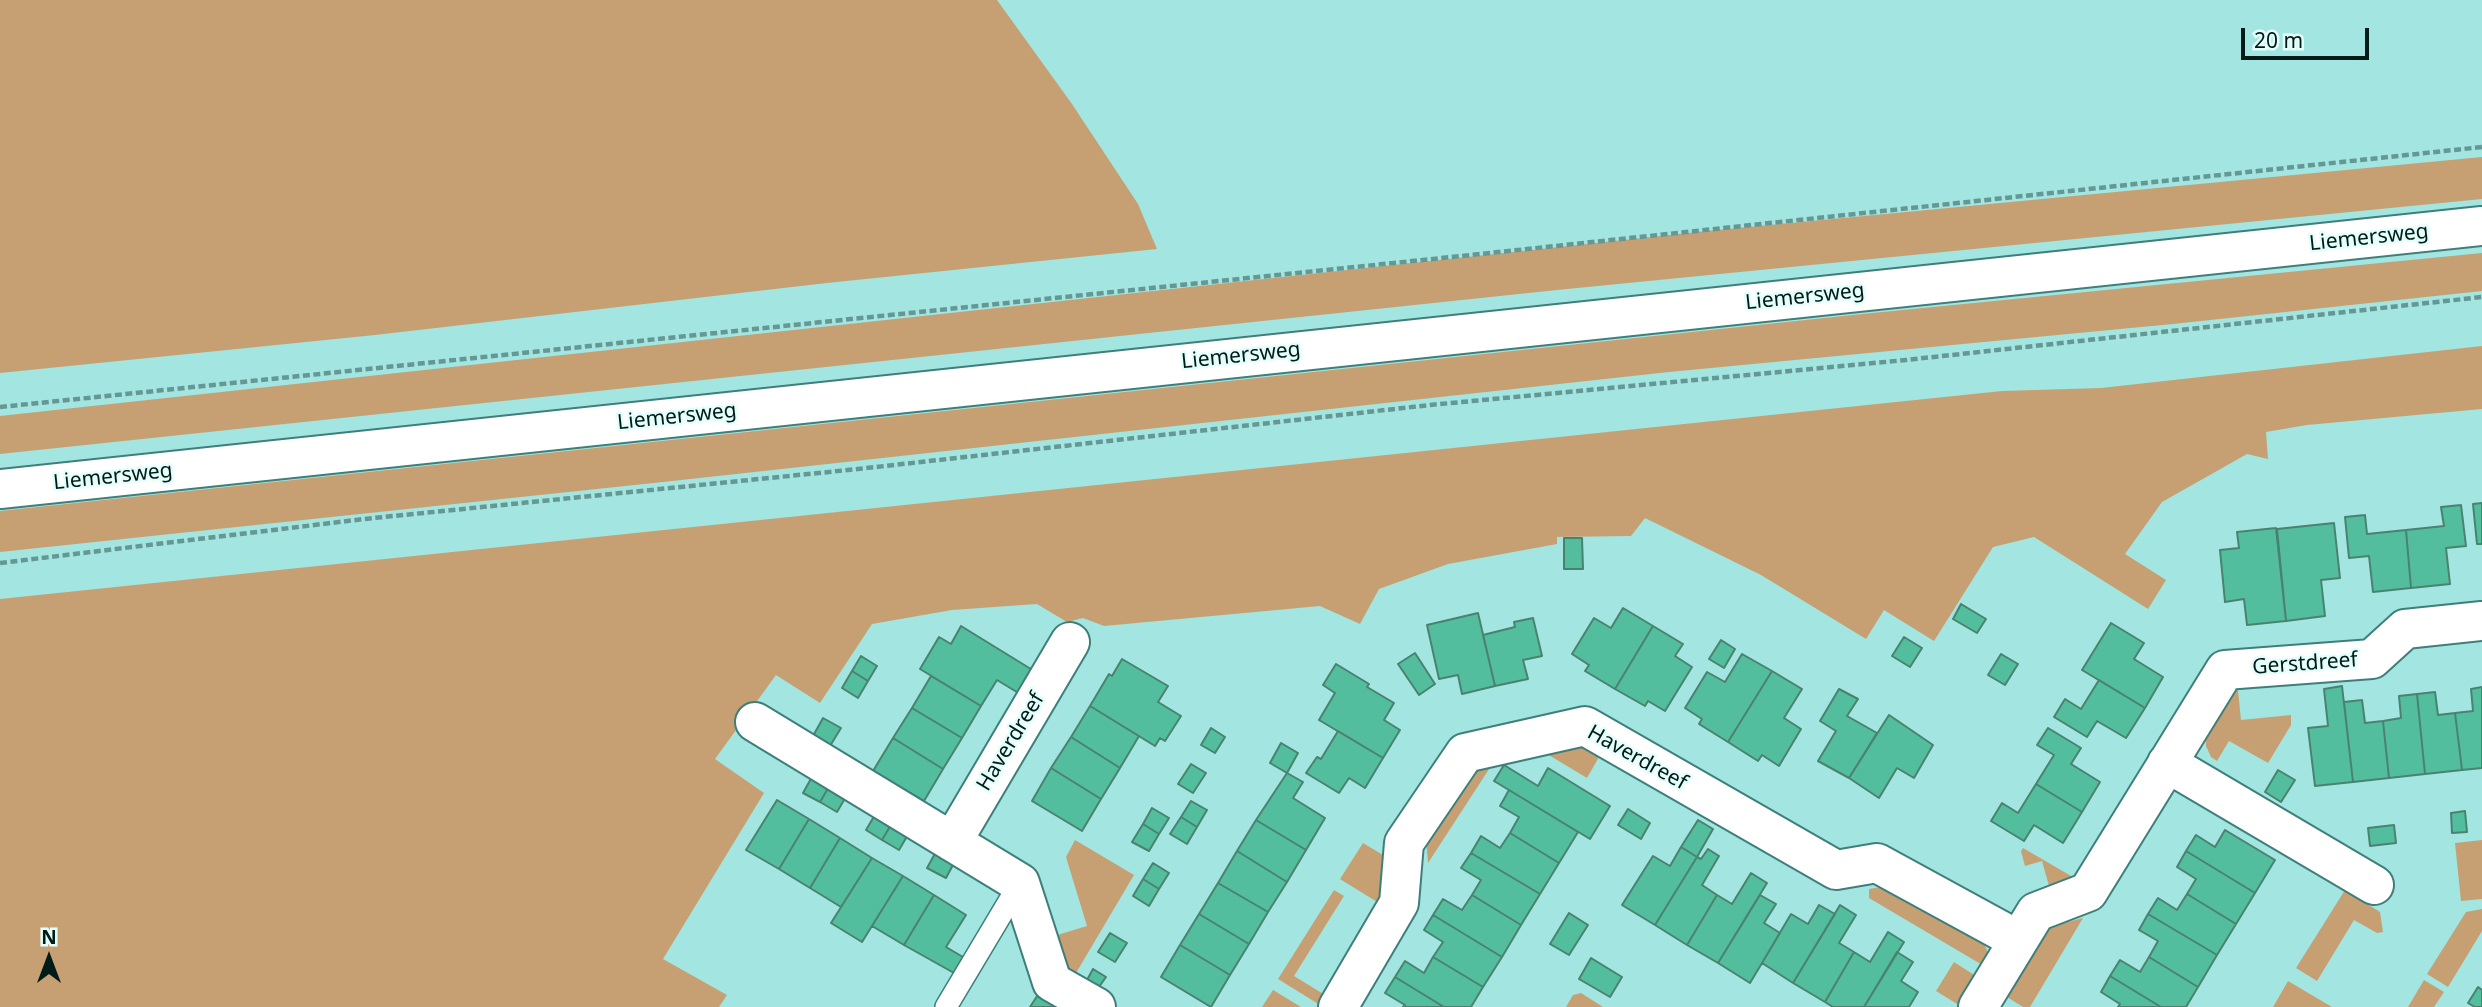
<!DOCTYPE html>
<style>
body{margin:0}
#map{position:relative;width:2482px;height:1007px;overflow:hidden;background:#a3e5e0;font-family:"Noto Sans",sans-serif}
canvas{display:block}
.north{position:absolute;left:14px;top:923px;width:70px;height:70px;-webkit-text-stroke:5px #e4fefb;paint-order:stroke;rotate:0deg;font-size:19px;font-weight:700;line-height:28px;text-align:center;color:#011b19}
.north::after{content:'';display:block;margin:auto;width:24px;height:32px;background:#011b19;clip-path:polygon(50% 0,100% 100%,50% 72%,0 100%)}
.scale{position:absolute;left:2241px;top:28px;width:128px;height:32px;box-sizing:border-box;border:4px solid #011b19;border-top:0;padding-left:9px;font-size:21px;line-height:24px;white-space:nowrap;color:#011b19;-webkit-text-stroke:5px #e4fefb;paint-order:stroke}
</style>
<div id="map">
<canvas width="2482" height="1007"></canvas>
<div class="north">N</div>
<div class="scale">20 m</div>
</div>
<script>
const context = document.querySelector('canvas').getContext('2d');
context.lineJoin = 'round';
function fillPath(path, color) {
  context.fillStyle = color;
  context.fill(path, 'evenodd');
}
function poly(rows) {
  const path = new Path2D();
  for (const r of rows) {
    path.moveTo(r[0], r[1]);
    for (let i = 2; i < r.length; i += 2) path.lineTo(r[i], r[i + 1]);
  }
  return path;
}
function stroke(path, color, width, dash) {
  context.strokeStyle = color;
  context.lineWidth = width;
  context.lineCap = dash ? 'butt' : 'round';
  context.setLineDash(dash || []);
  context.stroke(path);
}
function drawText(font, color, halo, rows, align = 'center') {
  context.font = font + ' "Noto Sans",sans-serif';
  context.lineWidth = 5;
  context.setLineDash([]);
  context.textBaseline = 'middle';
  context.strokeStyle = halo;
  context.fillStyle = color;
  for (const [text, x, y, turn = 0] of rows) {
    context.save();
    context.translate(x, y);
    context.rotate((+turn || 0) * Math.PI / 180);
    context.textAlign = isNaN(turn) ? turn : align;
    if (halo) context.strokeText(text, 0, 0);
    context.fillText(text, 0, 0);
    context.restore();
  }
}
fillPath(poly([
 [0,0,997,0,1072,104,1138,204,1157,249,827,283,375,335,0,373],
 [2482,157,2482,199,1557,290,0,454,0,416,1707,231],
 [2482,253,2482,291,2173,324,1669,372,663,482,0,552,0,511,1862,314],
 [2482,346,2482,409,2307,425,2266,432,2268,459,2247,454,2162,502,2125,554,2166,580,2148,609,2034,537,1993,547,1934,641,1884,610,1866,639,1761,575,1645,518,1631,536,1557,537,1557,544,1448,564,1379,589,1360,624,1320,606,1104,626,1083,618,1067,622,1037,604,952,610,872,624,820,703,776,675,715,759,764,793,663,959,727,995,719,1007,0,1007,0,599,2002,391,2101,388],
 [2238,690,2241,720,2291,715,2291,725,2268,763,2229,741,2217,761,2211,757,2206,746,2206,734,2229,694],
 [1588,741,1603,750,1587,778,1537,748],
 [1493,763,1428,863,1426,839,1476,765],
 [1075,840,1134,875,1076,973,1064,965,1054,936,1087,926,1066,857],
 [2482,840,2482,899,2461,901,2455,843],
 [1363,843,1383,855,1382,905,1340,879],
 [2023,848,2078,880,2049,886,2042,861,2025,866,2021,851],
 [1888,886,1983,941,1989,955,1984,966,1869,898,1869,889],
 [1334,890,1344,896,1294,976,1325,995,1320,1005,1278,979],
 [2345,890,2380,912,2383,932,2377,933,2354,920,2317,981,2296,968],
 [2482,909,2482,931,2448,987,2427,974,2466,912],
 [2083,918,2030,1007,2023,1007,2007,997,2050,927],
 [1954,962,1982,980,1962,1007,1936,991],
 [2424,980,2444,992,2434,1007,2408,1007],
 [2288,981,2332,1007,2273,1007],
 [1273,990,1301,1007,1262,1007],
 [1581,993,1603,1007,1566,1007,1573,995]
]), '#c6a073');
const building = poly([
 [2482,503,2482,544,2477,544,2473,504,2482,503],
 [2461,505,2466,546,2446,548,2450,584,2411,588,2406,530,2444,526,2441,507,2461,505],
 [2365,515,2367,534,2406,530,2411,588,2373,592,2369,556,2349,558,2345,517,2365,515],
 [2334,523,2340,578,2321,580,2325,616,2286,621,2277,529,2334,523],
 [2276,528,2286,621,2247,625,2244,599,2225,602,2220,550,2239,548,2237,532,2276,528],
 [1564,538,1582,538,1583,569,1564,569,1564,538],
 [1961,604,1986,619,1977,633,1953,619,1961,604],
 [1623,608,1653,626,1615,689,1585,671,1589,665,1572,654,1594,618,1611,628,1623,608],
 [1478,613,1495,686,1462,694,1458,675,1439,679,1427,625,1478,613],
 [1533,618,1542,656,1523,660,1528,679,1495,686,1483,635,1515,627,1514,622,1533,618],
 [2111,623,2144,643,2134,659,2163,677,2145,708,2082,670,2111,623],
 [961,626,1039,674,1025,697,997,680,981,706,920,669,939,637,951,644,961,626],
 [1653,626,1683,644,1675,656,1692,667,1665,711,1648,701,1645,706,1615,689,1653,626],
 [1904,637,1922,648,1910,667,1892,656,1904,637],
 [1721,640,1735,649,1724,668,1709,659,1721,640],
 [1415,653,1435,684,1419,695,1398,664,1415,653],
 [1742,654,1772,671,1728,742,1699,724,1702,719,1685,708,1707,672,1725,682,1742,654],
 [2001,654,2018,664,2005,685,1988,675,2001,654],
 [861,656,877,666,868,681,852,671,861,656],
 [1122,659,1168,686,1158,702,1181,716,1165,741,1160,738,1155,746,1090,706,1109,674,1112,676,1122,659],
 [1336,664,1369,684,1367,687,1394,703,1384,720,1400,730,1383,758,1319,720,1335,693,1323,685,1336,664],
 [852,671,868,681,858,698,842,688,852,671],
 [1772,671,1802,689,1784,718,1801,729,1779,766,1762,755,1758,761,1728,742,1772,671],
 [931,676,981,706,962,738,912,708,931,676],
 [2099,680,2145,708,2126,738,2097,721,2087,737,2054,717,2065,699,2081,709,2099,680],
 [2342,686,2353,782,2315,786,2308,728,2328,726,2324,689,2342,686],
 [2482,687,2482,768,2462,770,2455,713,2473,711,2471,689,2482,687],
 [1839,689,1858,699,1847,716,1877,733,1849,778,1818,761,1836,731,1820,721,1839,689],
 [2435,692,2438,715,2455,713,2462,770,2425,774,2417,694,2435,692],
 [2417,694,2425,774,2389,778,2383,721,2401,718,2399,696,2417,694],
 [2362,700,2365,723,2383,721,2389,778,2353,782,2344,702,2362,700],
 [1090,706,1139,736,1120,768,1071,737,1090,706],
 [912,708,962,738,943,769,893,738,912,708],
 [1889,715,1933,745,1914,778,1897,768,1879,798,1849,778,1889,715],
 [823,718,841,728,830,746,813,736,823,718],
 [1211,728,1225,737,1215,753,1201,745,1211,728],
 [2048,728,2081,748,2071,764,2100,782,2082,812,2036,784,2054,755,2037,745,2048,728],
 [1338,731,1383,758,1365,788,1349,778,1339,793,1306,773,1317,757,1321,759,1338,731],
 [1071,737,1120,768,1101,799,1051,768,1071,737],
 [893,738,943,769,924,801,873,771,893,738],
 [1281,743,1298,753,1287,773,1270,763,1281,743],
 [1191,764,1206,773,1193,793,1178,784,1191,764],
 [1504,765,1538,786,1548,768,1610,806,1590,839,1494,781,1504,765],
 [1051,768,1101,799,1082,831,1032,801,1051,768],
 [2278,770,2295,780,2281,802,2265,792,2278,770],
 [1287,773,1303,782,1293,798,1325,818,1306,850,1256,820,1287,773],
 [813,775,830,785,820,802,803,793,813,775],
 [2036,784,2082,812,2063,843,2034,825,2024,841,1991,821,2002,803,2018,813,2036,784],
 [830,785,847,795,837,812,820,802,830,785],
 [1509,790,1578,832,1559,863,1510,833,1519,817,1500,806,1509,790],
 [777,800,809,819,779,869,746,850,777,800],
 [1191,801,1207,810,1197,827,1181,817,1191,801],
 [1152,808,1169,818,1159,834,1143,824,1152,808],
 [1628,809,1650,823,1641,839,1618,825,1628,809],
 [2465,811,2467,832,2452,833,2451,813,2465,811],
 [876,813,892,823,882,840,866,830,876,813],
 [1181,817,1197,827,1187,844,1170,834,1181,817],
 [809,819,840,838,810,888,779,869,809,819],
 [1256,820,1306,850,1287,882,1237,851,1256,820],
 [1698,820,1713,829,1697,857,1681,847,1698,820],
 [892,823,909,833,899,850,882,840,892,823],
 [1143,824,1159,834,1149,851,1132,842,1143,824],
 [2394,825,2396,843,2370,846,2368,828,2394,825],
 [2225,830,2275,860,2255,893,2186,851,2196,835,2215,847,2225,830],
 [1510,833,1559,863,1540,894,1471,853,1481,836,1500,848,1510,833],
 [840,838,872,858,841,907,810,888,840,838],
 [1681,847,1697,857,1655,925,1622,905,1653,856,1670,866,1681,847],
 [1708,849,1719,856,1702,885,1717,895,1687,945,1655,925,1697,857,1701,859,1708,849],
 [937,850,955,861,946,878,927,868,937,850],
 [1237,851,1287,882,1268,912,1218,883,1237,851],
 [2186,851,2255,893,2236,924,2187,894,2196,879,2177,867,2186,851],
 [1471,853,1540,894,1521,925,1472,895,1481,880,1461,868,1471,853],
 [872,858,903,876,862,942,831,923,872,858],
 [1153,863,1169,873,1159,889,1143,879,1153,863],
 [1751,873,1767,883,1718,963,1687,945,1717,895,1732,904,1751,873],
 [903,876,934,895,904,945,872,926,903,876],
 [1143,879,1159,889,1149,906,1133,896,1143,879],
 [1218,883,1268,912,1249,944,1199,914,1218,883],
 [2187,894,2236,924,2217,955,2148,914,2158,898,2177,910,2187,894],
 [934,895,966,915,946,947,963,957,954,973,904,945,934,895],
 [1472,895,1521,925,1502,957,1433,915,1443,899,1462,910,1472,895],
 [1760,895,1776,904,1764,923,1780,933,1750,983,1718,963,1760,895],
 [1819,905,1835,914,1793,983,1762,963,1791,914,1808,924,1819,905],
 [1840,905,1856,915,1839,943,1854,952,1825,1002,1793,983,1840,905],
 [1569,913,1588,925,1569,955,1550,944,1569,913],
 [1199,914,1249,944,1230,975,1180,945,1199,914],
 [2148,914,2217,955,2198,987,2149,957,2158,941,2139,930,2148,914],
 [1433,915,1502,957,1483,987,1433,957,1443,942,1424,930,1433,915],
 [1888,932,1904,942,1864,1007,1833,1007,1825,1002,1854,952,1870,962,1888,932],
 [1110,933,1127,943,1115,962,1098,952,1110,933],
 [1180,945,1230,975,1211,1007,1161,977,1180,945],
 [1897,952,1913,962,1901,981,1918,992,1909,1007,1864,1007,1897,952],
 [1433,957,1483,987,1471,1007,1444,1007,1395,977,1405,961,1424,973,1433,957],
 [2149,957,2198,987,2186,1007,2161,1007,2110,976,2120,960,2140,972,2149,957],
 [1591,958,1622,977,1610,997,1579,979,1591,958],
 [1093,969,1106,977,1099,987,1087,980,1093,969],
 [2110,976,2161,1007,2118,1007,2120,1004,2101,992,2110,976],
 [1395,977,1444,1007,1403,1007,1405,1005,1385,993,1395,977],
 [2478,987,2482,990,2482,1007,2475,1007,2468,1003,2478,987],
 [1041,990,1059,1000,1054,1007,1030,1007,1041,990]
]);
fillPath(building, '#53be9d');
stroke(building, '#4a8270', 2);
const lane = poly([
 [946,1007,1020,883]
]);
const street = poly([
 [755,722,1020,883,1052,982,1096,1007],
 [2167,763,2374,885],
 [952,842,1070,642],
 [1338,1007,1399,903,1404,843,1465,753,1585,726,1836,870,1877,863,2018,940],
 [1978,1007,2036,912,2088,892,2225,670,2372,659,2405,629,2482,621]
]);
const secondary = poly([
 [0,489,2482,226]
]);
stroke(lane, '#3e7f7b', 24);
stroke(street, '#3e7f7b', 42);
stroke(secondary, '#3e7f7b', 42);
stroke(poly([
 [0,407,1471,255,2482,147],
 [0,563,364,519,858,469,1430,405,1906,360,2482,297]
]), '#659894', 4.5, [7, 3.5]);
stroke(lane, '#fff', 21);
stroke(street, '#fff', 38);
stroke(secondary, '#fff', 38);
drawText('21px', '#011b19', '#e4fefb', [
 ["Liemersweg",2369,238,-6],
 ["Liemersweg",1805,297,-6],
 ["Liemersweg",1241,356,-6],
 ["Liemersweg",677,417,-6],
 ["Liemersweg",113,477,-6],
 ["Gerstdreef",2305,664,-4],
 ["Haverdreef",1011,742,-59],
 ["Haverdreef",1637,758,29]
]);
</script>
